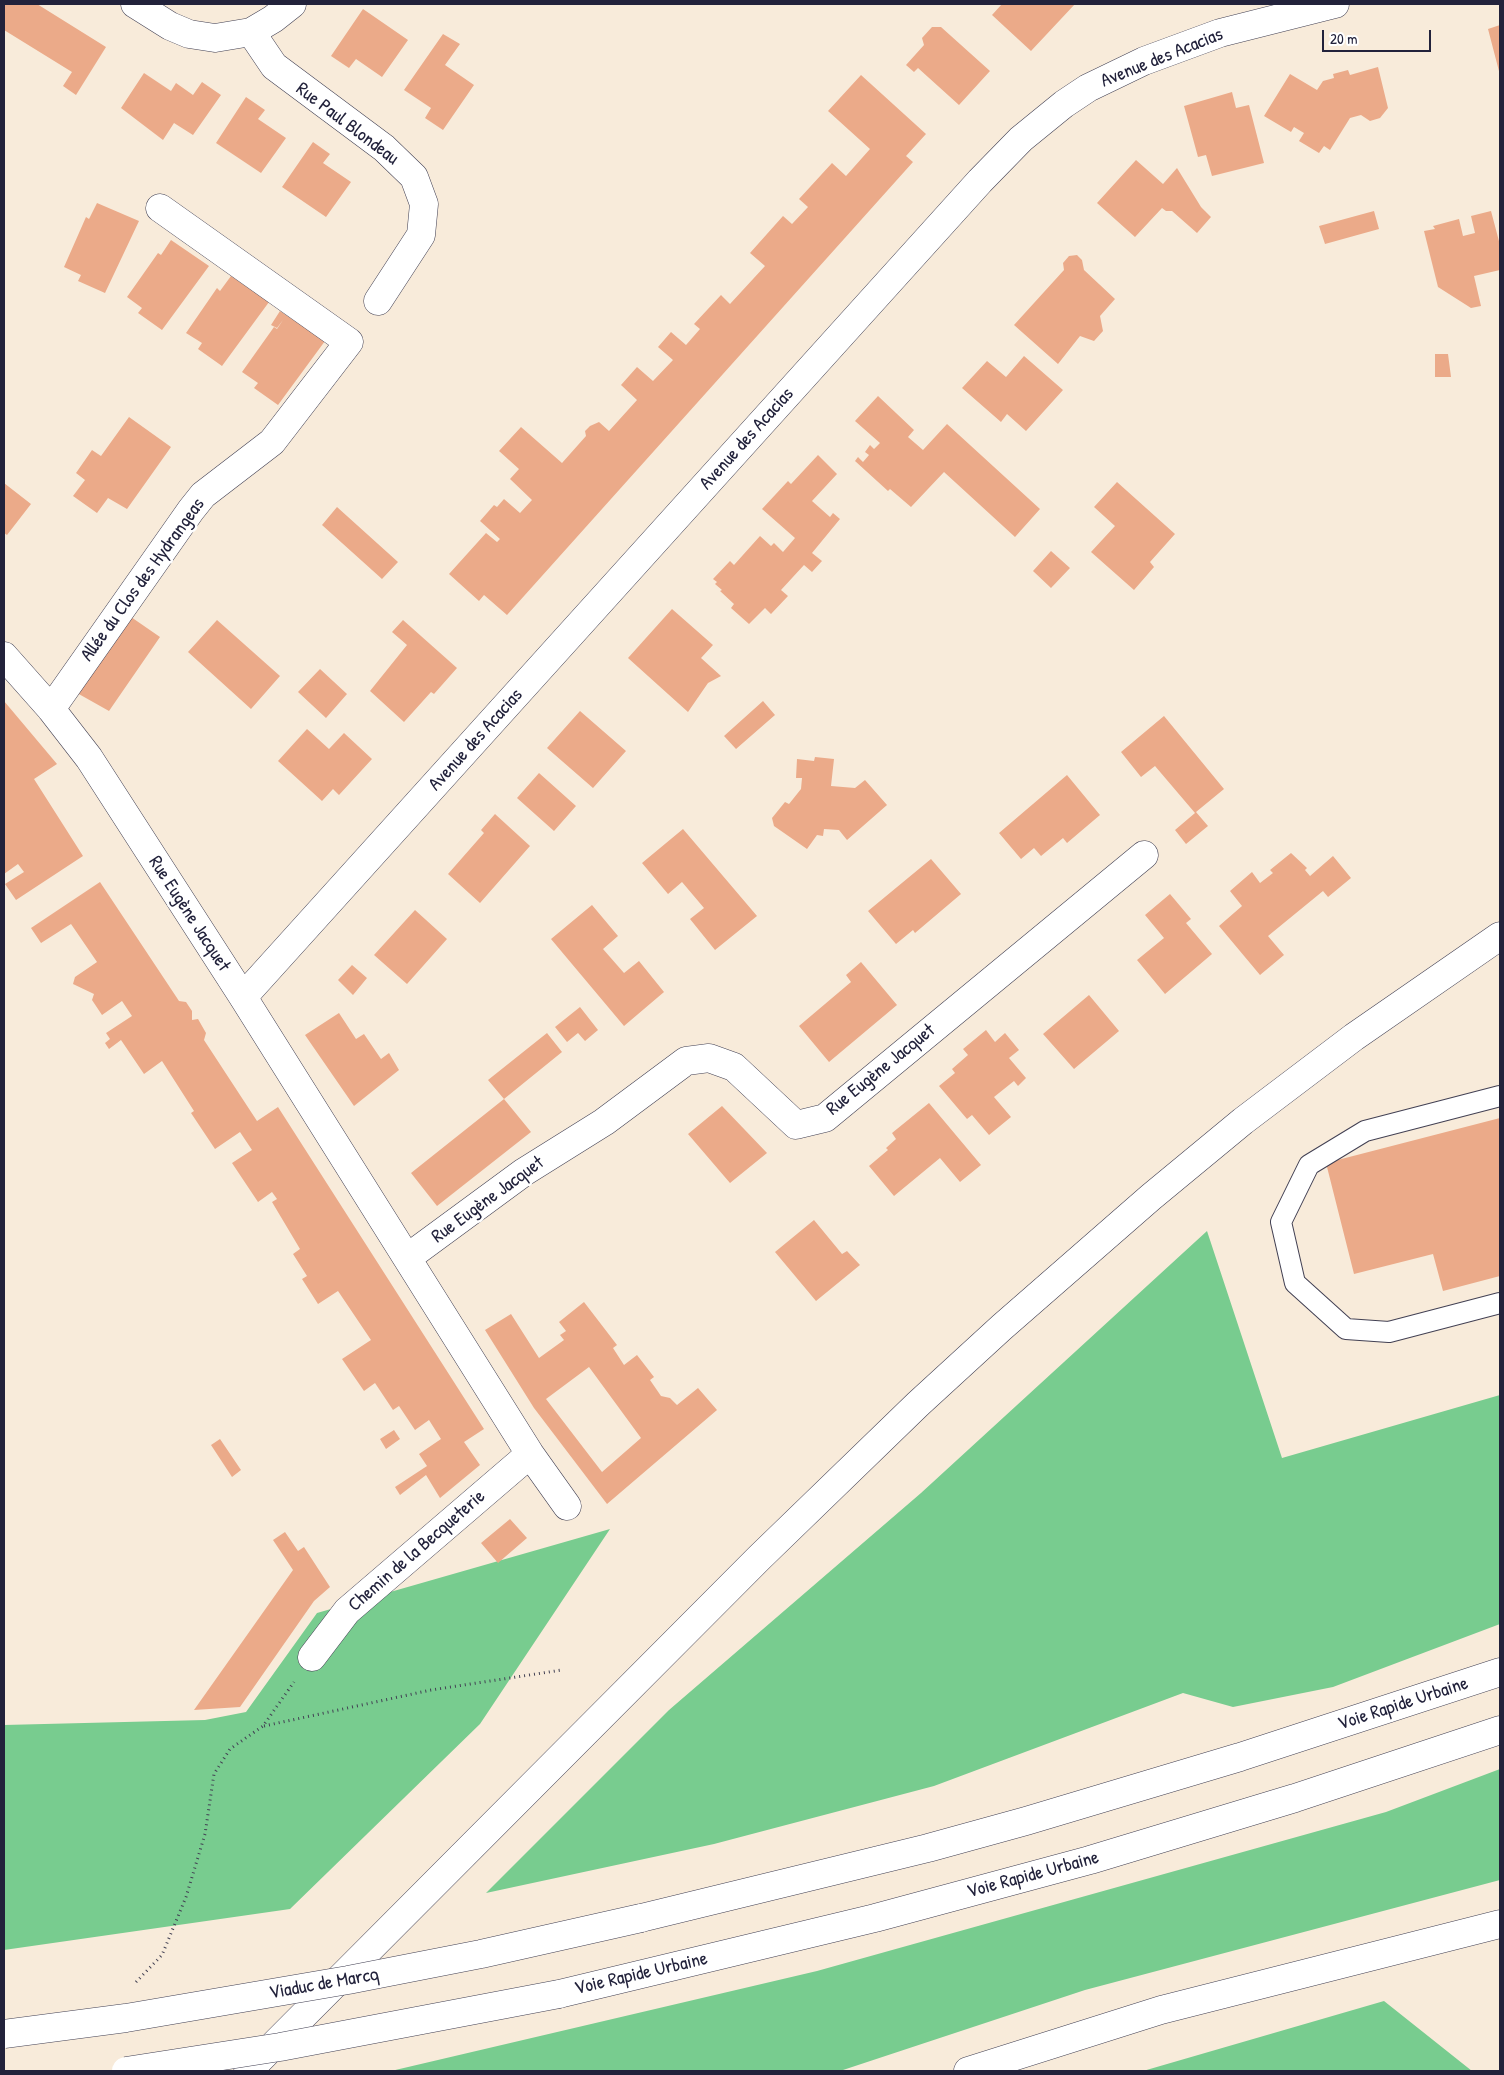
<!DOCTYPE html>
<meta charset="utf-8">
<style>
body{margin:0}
#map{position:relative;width:1504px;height:2075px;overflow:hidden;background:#f8ebda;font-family:"Patrick Hand",sans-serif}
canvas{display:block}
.frame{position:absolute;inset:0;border:5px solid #22223b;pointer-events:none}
.scale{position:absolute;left:1322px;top:30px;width:109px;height:22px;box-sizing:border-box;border:2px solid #22223b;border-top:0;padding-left:6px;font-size:15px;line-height:18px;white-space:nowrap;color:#22223b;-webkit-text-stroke:4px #fff;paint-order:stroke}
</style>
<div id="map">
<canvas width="1504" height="2075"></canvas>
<div class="frame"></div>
<div class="scale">20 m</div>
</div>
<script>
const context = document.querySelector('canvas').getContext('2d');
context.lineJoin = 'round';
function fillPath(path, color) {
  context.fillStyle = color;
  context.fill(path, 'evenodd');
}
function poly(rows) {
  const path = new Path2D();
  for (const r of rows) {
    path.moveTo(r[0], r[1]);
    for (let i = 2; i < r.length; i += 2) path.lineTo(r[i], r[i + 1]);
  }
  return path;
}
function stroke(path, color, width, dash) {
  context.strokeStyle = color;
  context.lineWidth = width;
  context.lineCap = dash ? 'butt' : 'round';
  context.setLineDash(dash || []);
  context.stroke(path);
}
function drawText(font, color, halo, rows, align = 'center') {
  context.font = font + ' "Patrick Hand",sans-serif';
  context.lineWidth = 5;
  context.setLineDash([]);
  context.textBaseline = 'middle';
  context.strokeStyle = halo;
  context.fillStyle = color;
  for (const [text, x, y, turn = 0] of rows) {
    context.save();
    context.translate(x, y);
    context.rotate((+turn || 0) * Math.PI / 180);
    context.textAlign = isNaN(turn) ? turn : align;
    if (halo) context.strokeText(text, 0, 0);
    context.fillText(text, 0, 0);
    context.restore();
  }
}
fillPath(poly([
 [1207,1231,1282,1458,1500,1395,1500,1624,1333,1687,1233,1707,1183,1693,934,1786,714,1844,486,1893,669,1710,921,1493],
 [610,1529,480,1724,290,1909,4,1950,4,1725,205,1720,246,1712,317,1613],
 [1500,1769,1500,1880,1085,1990,840,2071,391,2071,817,1971,1386,1812],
 [1384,2001,1472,2071,1143,2071]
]), '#78cc8f');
fillPath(poly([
 [4,4,37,4,106,47,76,95,63,86,72,72,4,30],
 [1002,4,1075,4,1031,51,992,15],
 [363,9,408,40,382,77,356,59,349,68,331,56],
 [1500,25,1500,75,1488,29],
 [932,27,941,27,990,71,959,105,918,68,914,72,906,65,924,45,922,38],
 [443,34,460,44,445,65,474,85,443,130,425,118,431,108,404,90],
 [1378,67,1388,108,1380,118,1370,121,1361,115,1350,118,1330,150,1324,146,1319,153,1299,141,1304,133,1294,127,1291,132,1264,116,1290,74,1317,90,1323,81,1334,78,1333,74,1348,70,1350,75],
 [144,73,171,91,176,83,193,95,202,82,221,95,193,135,174,123,163,140,121,108],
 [861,75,926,134,906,156,913,162,507,615,484,595,479,601,449,574,486,533,497,542,500,539,480,521,494,505,497,507,504,499,520,513,532,500,510,479,519,469,499,451,521,427,562,463,586,436,585,431,590,426,599,422,609,431,637,400,621,385,637,367,653,381,673,360,658,347,671,332,686,345,700,329,694,324,721,295,730,304,765,266,750,253,783,216,792,224,808,207,799,199,832,163,846,176,870,149,828,111],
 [1232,92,1236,108,1249,105,1264,163,1212,176,1206,155,1198,157,1184,106],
 [246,97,265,110,258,119,286,138,261,173,216,143],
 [313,142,330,154,323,163,351,182,326,217,282,187],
 [1136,160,1163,184,1177,168,1201,207,1211,217,1197,233,1172,211,1166,211,1162,208,1135,237,1097,203],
 [97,203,139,221,105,293,78,281,81,275,64,267,86,217,89,219],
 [1374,211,1379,229,1325,244,1319,226],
 [1491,211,1500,245,1500,270,1474,276,1481,306,1471,308,1438,287,1424,231,1435,229,1433,226,1459,219,1463,236,1475,233,1471,216],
 [171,240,209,266,162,330,138,313,142,308,127,297,158,253,161,255],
 [1077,255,1082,260,1084,270,1115,299,1100,316,1103,331,1094,341,1080,336,1058,364,1014,325,1064,270,1063,263,1069,256],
 [231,276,269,302,222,366,198,349,202,343,186,333,217,288,220,291],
 [280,311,325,341,278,405,254,388,258,383,242,372,274,327,280,331,277,329,283,320,277,328,271,325],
 [1435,354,1448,354,1451,377,1435,377],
 [1024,356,1063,390,1026,431,1007,414,1001,422,962,388,987,361,1006,377],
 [878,396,914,430,908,437,923,450,947,424,1040,509,1015,537,944,472,911,507,890,489,888,491,855,461,858,457,863,462,869,455,865,452,870,445,874,449,880,443,855,421],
 [129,417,171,447,127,509,108,498,97,513,73,496,85,480,76,473,92,450,101,456],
 [818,455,837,474,812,501,830,517,833,513,840,519,812,553,822,561,812,572,804,565,781,590,788,596,771,614,765,608,749,624,731,608,734,604,720,591,722,590,715,584,717,582,713,579,730,561,734,565,760,536,771,546,774,543,783,552,795,538,762,509,788,481,791,484],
 [1117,482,1175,534,1150,562,1154,567,1134,590,1091,552,1115,526,1094,507],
 [4,483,31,504,7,535,4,533],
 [337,507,398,562,382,579,322,525],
 [1051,551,1070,568,1051,588,1033,571],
 [672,609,713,645,701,658,721,676,708,683,688,712,628,658],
 [131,617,160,637,109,711,77,693],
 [217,620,280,676,251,709,188,652],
 [403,620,457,668,434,694,431,692,404,722,370,691,407,645,392,632],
 [320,669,347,694,326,718,298,692],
 [4,701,57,764,34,779,83,856,16,900,5,884,24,872,18,864,4,874],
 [763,701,775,715,736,749,724,736],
 [580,711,626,751,593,788,547,748],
 [1164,716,1224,789,1196,812,1208,826,1186,844,1175,830,1195,813,1155,766,1141,777,1121,752],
 [307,729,329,749,344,733,372,759,339,795,333,789,322,801,278,761],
 [815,757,834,759,831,786,855,788,865,780,887,805,847,840,839,830,824,829,823,836,817,835,807,849,774,826,772,818,785,802,789,804,801,789,802,778,796,778,797,759,814,761],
 [539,773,576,806,554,831,517,798],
 [1067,775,1100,815,1067,843,1063,838,1041,856,1034,848,1021,859,999,833],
 [495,814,530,846,480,903,448,874,484,833,481,830],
 [683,829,757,916,715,950,690,919,704,908,682,882,668,894,642,863],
 [1291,853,1307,868,1305,870,1310,876,1333,856,1351,878,1328,897,1323,891,1268,936,1284,955,1260,975,1219,926,1242,906,1230,891,1252,872,1260,883,1273,873,1270,870],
 [931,859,961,894,915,933,913,930,896,944,868,911],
 [100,882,179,1001,186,1002,192,1011,192,1020,198,1019,206,1033,204,1040,257,1121,278,1107,484,1429,464,1442,480,1465,440,1498,426,1475,400,1495,395,1487,427,1466,419,1454,441,1439,429,1420,415,1430,399,1406,393,1410,375,1383,364,1391,342,1359,371,1340,338,1291,318,1304,302,1279,307,1276,293,1254,300,1249,272,1202,277,1199,272,1192,258,1202,232,1163,252,1150,240,1132,215,1149,191,1113,194,1111,162,1061,144,1074,121,1040,109,1049,105,1043,110,1039,106,1033,132,1016,122,1001,102,1015,92,1000,94,994,73,984,75,977,97,962,71,924,41,943,31,928],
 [1170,894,1191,919,1186,923,1212,954,1165,994,1137,960,1164,938,1145,915],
 [592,905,618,936,603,949,624,973,639,961,664,992,624,1026,551,939],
 [415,910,447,939,407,984,374,955],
 [861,962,897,1005,829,1062,799,1026,851,982,846,975],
 [352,965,367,978,353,995,338,980],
 [1089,995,1119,1031,1074,1069,1043,1034],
 [580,1007,598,1030,585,1041,578,1033,567,1042,555,1027],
 [339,1013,356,1039,364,1034,381,1059,389,1053,399,1070,354,1106,305,1035],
 [986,1030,995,1042,1005,1033,1019,1050,1009,1058,1026,1078,1018,1086,1014,1081,994,1097,1011,1117,989,1135,972,1115,967,1119,939,1086,955,1073,952,1069,968,1055,963,1049],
 [547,1033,562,1052,504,1099,488,1080],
 [504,1099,531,1132,437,1206,411,1173],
 [929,1103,981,1165,960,1182,940,1158,894,1196,869,1166,888,1150,886,1148,896,1139,892,1133],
 [722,1106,767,1153,730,1183,688,1134],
 [1500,1118,1500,1276,1443,1291,1433,1254,1354,1274,1326,1163],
 [814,1220,842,1254,847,1251,860,1265,816,1301,775,1252],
 [584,1302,617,1345,613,1348,624,1365,637,1355,654,1377,650,1380,661,1396,670,1398,677,1405,698,1388,717,1410,607,1504,534,1408,485,1330,511,1314,539,1358,564,1340,560,1335,566,1331,559,1322],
 [589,1367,641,1438,602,1472,546,1399],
 [394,1430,400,1439,386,1449,380,1439],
 [220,1439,241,1470,232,1477,211,1445],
 [510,1519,527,1538,498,1563,481,1543],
 [285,1532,298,1551,304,1547,330,1587,314,1601,240,1707,194,1710,293,1570,273,1540]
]), '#ebaa89');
const lane = poly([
 [1500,1096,1365,1131,1309,1165,1281,1222,1295,1283,1346,1329,1389,1332,1500,1303]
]);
const street = poly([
 [135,4,170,26,189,34,215,38,251,32,274,66,384,148,414,177,424,204,421,235,378,301],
 [251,32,273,19,292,4],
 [4,656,51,709,89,758,243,997,530,1454,567,1506],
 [51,709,191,510,203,495,272,442,349,342,160,208],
 [243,997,980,181,1021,139,1064,104,1088,88,1144,61,1220,33,1335,4],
 [407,1258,524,1172,604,1122,686,1061,709,1058,734,1067,796,1125,825,1118,1144,855],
 [312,1657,347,1611,530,1454]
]);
const highway = poly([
 [641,1918,928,1848,1026,1821,1240,1757,1500,1672],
 [559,1994,875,1918,1090,1860,1295,1798,1500,1730],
 [248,2071,759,1558,918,1404,1002,1327,1151,1197,1243,1121,1354,1037,1500,936],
 [968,2071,1161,2010,1500,1924]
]);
stroke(lane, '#424053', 22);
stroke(street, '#424053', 29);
stroke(highway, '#424053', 29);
stroke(poly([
 [264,1726,431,1690,562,1670],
 [136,1982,162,1955,186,1897,205,1834,214,1774,230,1749,263,1726,294,1682]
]), '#424053', 3, [1, 4]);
stroke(lane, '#fff', 20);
stroke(street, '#fff', 28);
stroke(highway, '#fff', 28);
const highwayBridge = poly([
 [4,2034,126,2018,348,1980,481,1954,641,1918],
 [126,2071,280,2047,559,1994]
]);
stroke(highwayBridge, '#424053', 29, []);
stroke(highwayBridge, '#fff', 28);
drawText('19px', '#22223b', '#fff', [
 ["Avenue des Acacias",1162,58,-22],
 ["Rue Paul Blondeau",347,124,37],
 ["Avenue des Acacias",747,439,-48],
 ["Allée du Clos des Hydrangeas",143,580,-54],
 ["Avenue des Acacias",476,740,-48],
 ["Rue Eugène Jacquet",189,914,57],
 ["Rue Eugène Jacquet",881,1070,-39],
 ["Rue Eugène Jacquet",488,1200,-36],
 ["Chemin de la Becqueterie",417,1551,-41],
 ["Voie Rapide Urbaine",1403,1704,-18],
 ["Voie Rapide Urbaine",1033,1875,-15],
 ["Voie Rapide Urbaine",641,1974,-13],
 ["Viaduc de Marcq",324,1984,-10]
]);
</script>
